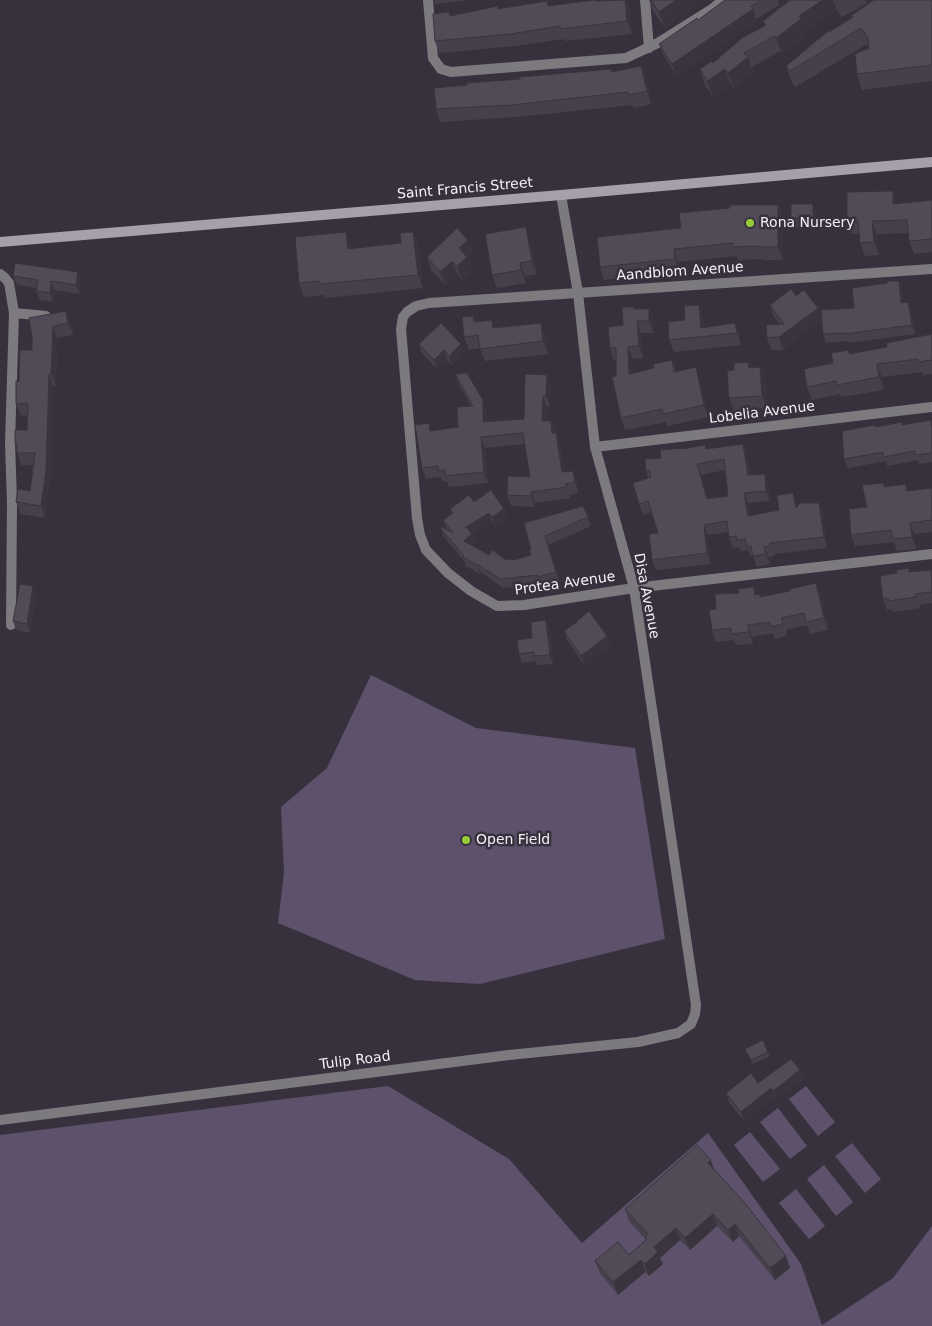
<!DOCTYPE html>
<style>
body{margin:0}
canvas{display:block;background:#37313d}
</style>
<canvas width="932" height="1326"></canvas>
<script>
const context = document.querySelector('canvas').getContext('2d');
context.lineJoin = 'round';
function fillPath(path, color) {
  context.fillStyle = color;
  context.fill(path, 'evenodd');
}
function poly(rows) {
  const path = new Path2D();
  for (const r of rows) {
    path.moveTo(r[0], r[1]);
    for (let i = 2; i < r.length; i += 2) path.lineTo(r[i], r[i + 1]);
  }
  return path;
}
function stroke(path, color, width, dash) {
  context.strokeStyle = color;
  context.lineWidth = width;
  context.lineCap = dash ? 'butt' : 'round';
  context.setLineDash(dash || []);
  context.stroke(path);
}
function drawText(font, color, halo, rows, align = 'center') {
  context.font = font + ' "DejaVu Sans",sans-serif';
  context.lineWidth = 5;
  context.setLineDash([]);
  context.textBaseline = 'middle';
  context.strokeStyle = halo;
  context.fillStyle = color;
  for (const [text, x, y, turn = 0] of rows) {
    context.save();
    context.translate(x, y);
    context.rotate((+turn || 0) * Math.PI / 180);
    context.textAlign = isNaN(turn) ? turn : align;
    if (halo) context.strokeText(text, 0, 0);
    context.fillText(text, 0, 0);
    context.restore();
  }
}
fillPath(poly([
 [371,675,476,728,635,748,665,939,480,984,415,980,278,923,284,873,281,807,327,768],
 [388,1086,509,1159,582,1243,708,1133,801,1264,822,1325,893,1278,932,1226,932,1326,0,1326,0,1135],
 [806,1086,835,1122,818,1136,789,1099],
 [778,1108,807,1146,790,1159,760,1122],
 [750,1132,780,1169,763,1182,734,1145],
 [852,1143,881,1179,865,1193,835,1156],
 [824,1165,853,1202,836,1216,807,1179],
 [796,1189,825,1226,809,1239,779,1203]
]), '#5e516b');
stroke(poly([
 [428,0,433,58,441,69,451,72,626,58,658,43,712,9,723,0],
 [645,0,649,48],
 [932,269,429,303,416,306,407,312,403,317,401,329,417,518,420,535,426,550,448,573,471,591,497,606,524,605,634,588,932,554],
 [0,274,5,278,9,283,14,313,10,443,12,502,11,625],
 [14,313,46,316],
 [595,447,932,407],
 [0,1120,509,1055,638,1042,678,1033,691,1024,695,1014,696,1005,634,588,595,447,578,293,561,195]
]), '#7c797f', 10);
stroke(poly([
 [0,242,561,195,932,162]
]), '#a5a0aa', 10);
fillPath(poly([
 [434,0,470,0,435,4],
 [626,0,630,11,632,34,565,41,564,39,515,46,439,53,435,41,449,12,451,16,547,1,549,6,597,1],
 [649,0,701,0,685,13,665,28,653,11],
 [725,0,777,0,779,5,756,19,757,21,677,76,664,56,659,44,698,20],
 [790,0,866,0,867,3,842,17,837,10,805,31,807,35,782,54,780,51,752,67,753,73,734,89,731,85,713,97,705,85,700,69,713,63,765,26,763,21],
 [932,0,932,81,862,90,857,74,869,48,867,44,795,87,792,82,786,66,829,32,853,18,852,15],
 [641,66,646,78,651,104,634,108,633,105,516,117,440,122,436,109],
 [932,200,932,252,914,254,909,241,908,233,877,234,879,255,865,256,860,243,859,234,852,234,847,221,897,204],
 [813,204,816,213,816,227,794,227,791,218],
 [783,218,783,260,763,260,762,259,738,260,737,256,678,262,679,272,604,280,600,267],
 [346,232,352,249,401,243,413,232,418,245,423,288,325,298,324,295,304,297,299,283],
 [468,240,473,253,468,258,472,271,462,280,457,274,445,285,431,270,427,257],
 [531,241,537,274,525,276,526,283,497,288,492,275],
 [78,272,81,281,80,294,54,290,53,302,40,300,36,291,37,288,17,285,13,276],
 [899,281,902,289,903,303,908,302,912,311,915,334,849,343,848,341,826,343,823,334,821,320,783,350,771,350,767,338,780,324,774,317,770,305,796,296,818,308,821,317,854,308,887,283],
 [634,307,635,309,649,309,654,321,654,333,641,333,643,358,633,359,633,373,654,368,672,360,676,371,700,379,708,417,667,426,666,422,625,430,621,418,616,376,616,360,614,360,610,348],
 [66,311,71,323,73,335,57,338,56,386,53,386,50,483,45,518,21,514,16,502,30,491,33,465,21,465,15,444,27,430,27,415,21,416,16,404,19,381,32,350],
 [473,316,476,322,495,328,546,336,548,354,485,361,480,348,469,350,464,337],
 [703,316,704,328,735,323,739,334,741,345,674,352,669,340,685,320],
 [932,334,932,374,923,375,922,372,882,377,884,390,841,397,840,394,812,400,807,387,833,363,849,350,850,354,887,347],
 [419,344,464,353,452,365,447,360,437,369,422,353],
 [760,367,765,380,767,408,734,411,729,398,751,368],
 [455,374,487,411,487,422,524,419,551,386,550,407,547,407,546,421,551,421,560,443,564,472,573,471,577,482,578,493,569,495,571,498,535,503,535,507,511,506,507,495,530,477,525,444,485,448,488,483,449,487,447,481,443,482,441,477,426,479,422,468,432,431,458,427,471,406,459,385],
 [931,420,932,424,932,462,919,464,918,460,887,466,886,461,848,468,844,459,876,427,902,422,903,425],
 [743,444,747,454,750,475,765,474,769,484,770,501,748,503,750,515,779,510,797,504,798,506,823,513,827,548,774,554,774,556,768,557,770,564,757,567,753,556,751,557,748,550,741,551,739,547,733,548,729,537,728,532,708,535,711,564,656,570,652,560,658,533,652,512,643,515,639,504,648,478,646,471,682,449,706,449],
 [725,470,728,496,708,498,701,475],
 [885,486,908,491,932,488,932,532,914,534,916,549,897,551,894,542,855,546,851,535],
 [474,502,504,509,507,517,495,526,492,522,472,534,476,543,472,545,489,555,504,559,514,560,531,555,531,550,524,523,583,506,591,526,548,545,559,580,541,586,540,584,503,588,481,572,480,574,466,566,465,562,444,537,441,529,447,530,443,520,452,514,450,509],
 [909,568,910,572,931,570,932,603,919,605,920,608,893,612,892,609,887,610,883,599],
 [33,586,37,595,30,633,16,630,13,621],
 [760,594,761,597,821,594,828,630,810,634,807,625,786,630,787,636,775,639,773,633,752,637,753,644,736,645,734,640,716,642,712,630,716,609,757,595],
 [550,629,553,664,537,665,536,661,522,663,519,654,532,638],
 [564,631,607,636,611,645,584,665,567,640],
 [745,1049,768,1052,770,1056,753,1064],
 [800,1070,804,1079,776,1100,774,1097,744,1121,729,1102,726,1093],
 [714,1169,790,1268,775,1280,739,1236,733,1242,717,1226,690,1250,680,1240,660,1258,663,1264,649,1276,645,1272,618,1295,600,1273,595,1261,629,1255,646,1240,629,1221,625,1209]
]), '#46404c');
fillPath(poly([
 [626,0,630,11,632,34,627,21],
 [676,0,701,0,685,13,665,28,659,12],
 [823,0,833,0,837,10,805,31,807,35,782,54,776,38,799,16],
 [753,9,757,21,677,76,672,64],
 [748,57,753,73,734,89,728,73],
 [641,66,646,78,651,104,647,91],
 [725,69,731,85,713,97,707,81],
 [893,191,897,204,893,204],
 [813,204,816,213,816,227,813,218],
 [778,205,783,218,783,260,778,247],
 [872,221,877,234,879,255,874,242],
 [526,227,531,241,537,274,532,261],
 [346,232,351,246,353,262,348,249],
 [413,232,418,245,423,288,418,275],
 [468,240,473,253,468,258,472,271,462,280,457,266,459,248],
 [674,249,678,262,679,272,675,259],
 [452,261,457,274,445,285,440,272],
 [520,263,525,276,526,283,521,270],
 [78,272,81,281,80,294,76,285],
 [51,281,54,290,53,302,50,293],
 [899,281,902,289,904,312,901,303],
 [908,302,912,311,915,334,912,325],
 [699,305,703,316,705,336,701,328],
 [818,308,822,320,783,350,779,337],
 [649,309,654,321,654,333,649,321],
 [66,311,71,323,73,335,68,323],
 [637,321,641,333,643,358,639,346],
 [541,323,546,336,548,354,543,341],
 [735,323,739,334,741,345,737,333],
 [53,326,57,338,56,386,51,374],
 [461,344,464,353,452,365,449,356],
 [628,347,633,359,633,386,629,374],
 [444,350,447,360,437,369,434,360],
 [877,364,882,377,884,390,879,377],
 [696,367,700,379,708,417,704,405],
 [760,367,765,380,767,408,762,396],
 [49,374,53,386,50,483,45,518,41,506],
 [547,375,551,386,550,407,546,396],
 [543,396,547,407,546,432,542,421],
 [483,400,487,411,487,433,483,422],
 [551,421,555,432,556,444,552,433],
 [556,433,560,443,566,483,562,472],
 [481,437,485,448,488,483,484,472],
 [743,444,747,454,751,486,748,475],
 [697,464,701,475,711,509,707,499],
 [573,471,577,482,578,493,575,482],
 [765,474,769,484,770,501,766,491],
 [531,492,535,503,535,507,531,496],
 [744,493,748,503,752,526,748,516],
 [793,493,797,504,799,518,796,508],
 [819,503,823,513,827,548,824,537],
 [504,509,507,517,495,526,492,517],
 [489,513,492,522,469,535,466,527],
 [910,523,914,534,916,549,912,537],
 [704,525,708,535,711,564,707,553],
 [472,534,476,543,468,549,464,541],
 [764,547,768,557,770,564,766,554],
 [477,564,481,572,480,574,477,565],
 [816,583,821,594,828,630,824,618],
 [33,586,37,595,30,633,27,624],
 [546,620,550,629,553,664,550,655],
 [748,625,752,637,753,644,749,632],
 [607,636,611,645,584,665,581,656],
 [800,1070,804,1079,776,1100,773,1091],
 [771,1088,774,1097,744,1121,741,1112],
 [711,1160,715,1173,708,1163],
 [713,1214,717,1226,690,1250,685,1238],
 [735,1224,739,1236,733,1242,728,1230],
 [676,1228,680,1240,660,1258,663,1264,649,1276,645,1264,654,1247],
 [786,1256,790,1268,775,1280,770,1268],
 [641,1260,645,1272,618,1295,613,1282]
]), '#39343e');
const building = poly([
 [594,0,596,0,597,1,625,0,627,21,561,29,560,26,511,34,435,41,433,14,449,12,450,16,498,6,498,9,547,1,548,6,594,0],
 [651,0,676,0,659,12,651,0],
 [725,0,762,0,751,6,753,9,672,64,659,44,697,18,698,20,725,0],
 [790,0,823,0,799,16,801,19,776,38,774,36,744,53,748,57,728,73,725,69,707,81,700,69,712,61,713,63,742,38,766,25,763,21,790,0],
 [874,0,932,0,932,65,857,74,855,54,869,48,868,38,861,28,790,71,786,66,828,31,829,32,853,17,852,15,874,0],
 [641,66,647,91,629,95,628,92,512,105,436,109,434,88,467,85,467,83,520,79,520,77,611,69,612,72,641,66],
 [893,191,893,204,932,200,932,239,909,241,907,220,872,221,874,242,860,243,858,221,847,221,847,192,893,191],
 [791,204,813,204,813,218,791,218,791,204],
 [730,205,778,205,778,247,758,247,758,246,733,247,733,243,674,249,675,259,600,267,597,237,681,228,679,213,730,208,730,205],
 [526,227,532,261,520,263,521,270,492,275,485,234,526,227],
 [457,228,468,240,459,248,467,257,457,266,452,261,440,272,427,257,457,228],
 [346,232,348,249,401,243,400,233,413,232,418,275,320,284,320,281,299,283,295,237,346,232],
 [15,263,78,272,76,285,51,281,50,293,36,291,38,280,13,276,15,263],
 [887,281,899,281,901,303,908,302,912,325,845,334,845,333,823,334,821,310,854,308,852,288,887,283,887,281],
 [791,289,796,296,804,290,818,308,779,337,767,338,766,325,784,324,770,305,791,289],
 [699,305,701,328,735,323,737,333,669,340,668,322,685,320,684,306,699,305],
 [622,307,634,307,634,309,649,309,649,321,637,321,639,346,628,347,629,374,654,368,653,364,672,360,674,372,696,367,704,405,663,414,662,409,621,418,612,377,616,376,616,348,610,348,608,327,623,325,622,307],
 [66,311,68,323,53,326,51,374,49,374,46,471,41,506,16,502,18,489,30,491,35,453,17,453,17,444,15,444,15,430,27,430,28,403,16,404,16,381,19,381,20,350,32,350,32,336,29,318,66,311],
 [473,316,474,322,492,320,493,328,541,323,543,341,480,349,478,335,464,337,462,317,473,316],
 [441,323,461,344,449,356,444,350,434,360,419,344,441,323],
 [932,334,932,360,918,362,918,359,877,364,879,377,837,385,836,381,807,387,804,369,833,363,831,353,849,350,849,354,887,347,886,343,932,334],
 [748,362,749,368,760,367,762,396,729,398,727,371,734,370,734,363,748,362],
 [467,373,483,400,483,422,524,419,525,374,547,375,546,396,543,396,542,421,551,421,552,433,556,433,562,472,573,471,575,482,565,484,567,487,531,492,531,496,507,495,508,476,530,477,523,433,481,437,484,472,445,476,445,470,439,471,438,466,422,468,415,425,429,423,430,431,458,427,457,407,473,406,455,374,467,373],
 [931,420,932,428,932,453,916,455,915,451,884,457,883,452,844,459,842,431,875,425,876,427,902,422,902,425,931,420],
 [743,444,748,475,765,474,766,491,744,493,748,516,779,510,777,495,793,493,796,508,800,503,819,503,824,537,770,543,770,546,764,547,766,554,753,556,751,546,747,546,745,539,737,540,736,536,729,537,727,521,704,525,707,553,652,560,649,534,658,533,648,501,639,504,633,483,651,477,649,470,646,471,645,459,661,458,660,450,682,448,682,449,705,445,706,449,743,444],
 [724,459,728,496,707,499,697,464,724,459],
 [884,483,884,487,906,484,907,491,932,488,932,520,910,523,912,537,893,539,891,530,851,535,849,509,867,507,862,485,884,483],
 [491,490,504,509,492,517,489,513,466,527,472,534,464,541,489,555,493,550,504,559,514,560,531,555,529,550,531,550,524,523,583,506,588,517,545,536,556,572,538,577,537,575,500,579,477,564,477,565,463,557,464,556,441,529,442,527,453,533,443,520,453,513,450,509,469,495,474,502,491,490],
 [909,568,909,572,931,570,932,592,915,594,916,597,889,601,888,598,883,599,880,576,897,573,896,570,909,568],
 [816,583,824,618,806,622,804,613,781,618,783,624,771,627,770,622,748,625,749,632,732,634,731,628,712,630,709,610,716,609,715,594,739,593,738,589,754,587,755,595,760,594,760,597,790,591,790,589,816,583],
 [20,584,33,586,27,624,13,621,20,584],
 [589,611,607,636,581,656,564,631,577,622,577,621,589,611],
 [546,620,550,655,534,656,534,652,519,654,517,640,532,638,531,622,546,620],
 [763,1040,768,1052,751,1060,745,1049,763,1040],
 [791,1059,800,1070,773,1091,771,1088,741,1112,726,1093,751,1073,758,1083,791,1059],
 [697,1145,711,1160,708,1163,745,1203,786,1256,770,1268,735,1224,728,1230,713,1214,685,1238,676,1228,654,1247,658,1252,645,1264,641,1260,613,1282,595,1261,618,1242,629,1255,647,1239,645,1237,648,1234,625,1209,697,1145]
]);
fillPath(building, '#514b58');
stroke(building, '#39343e', 1);
for (const [x, y, r, color] of [
 [750,223,5,"#96cc39"],
 [466,840,5,"#96cc39"]
]) {
  const dot = new Path2D();
  dot.arc(x, y, r, 0, 2 * Math.PI);
  context.fillStyle = color;
  context.fill(dot);
  stroke(dot, '#37313d', 2);
}
drawText('14px', '#f4f0f8', '#37313d', [
 ["Saint Francis Street",465,189,-5],
 ["Aandblom Avenue",680,272,-4],
 ["Lobelia Avenue",762,413,-7],
 ["Protea Avenue",565,584,-8],
 ["Disa Avenue",646,596,79],
 ["Tulip Road",355,1061,-7]
]);
drawText('14px', '#f4f0f8', '#37313d', [
 ["Rona Nursery",760,223],
 ["Open Field",476,840]
], 'left');
</script>
